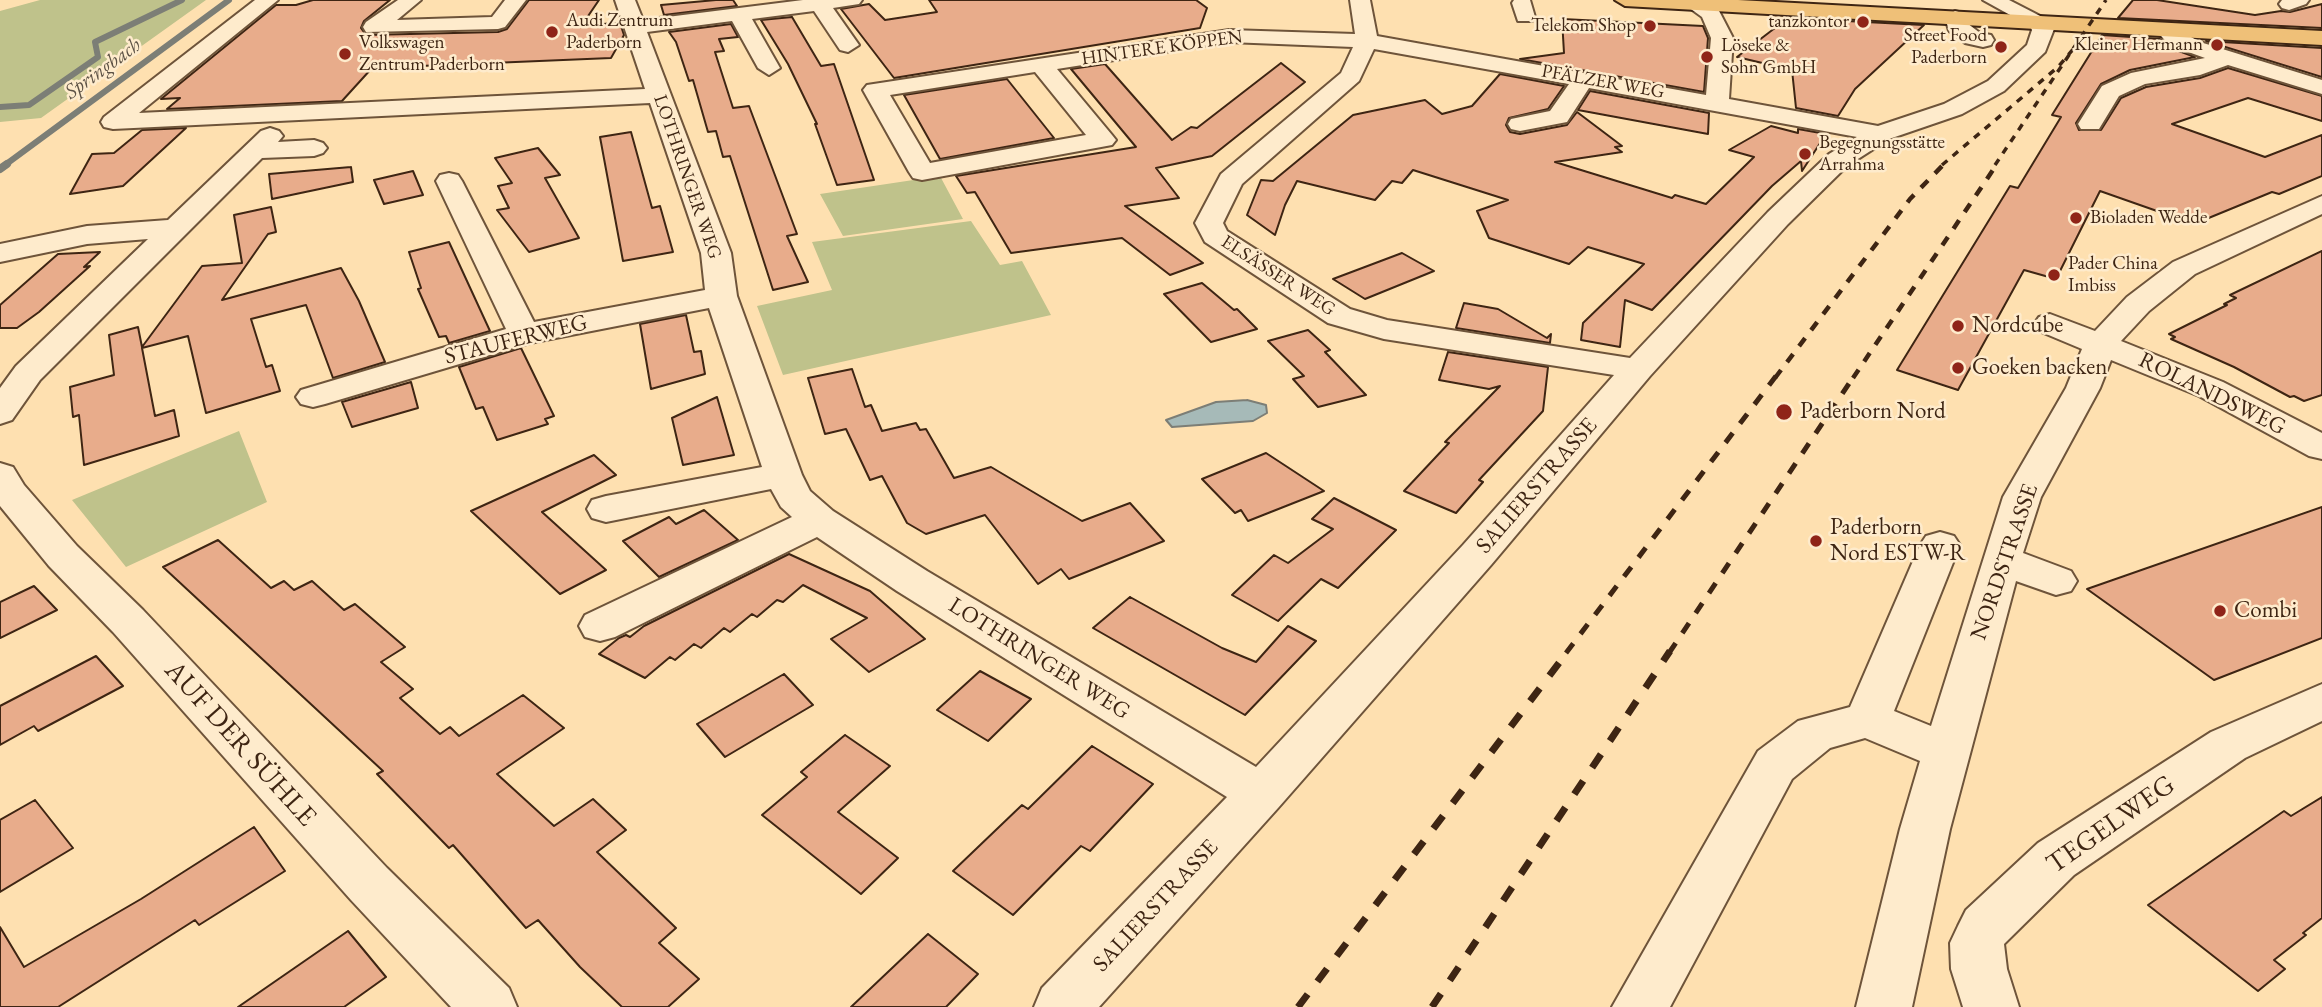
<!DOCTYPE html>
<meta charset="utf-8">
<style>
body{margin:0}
canvas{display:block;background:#fee0b0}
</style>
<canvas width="2322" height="1007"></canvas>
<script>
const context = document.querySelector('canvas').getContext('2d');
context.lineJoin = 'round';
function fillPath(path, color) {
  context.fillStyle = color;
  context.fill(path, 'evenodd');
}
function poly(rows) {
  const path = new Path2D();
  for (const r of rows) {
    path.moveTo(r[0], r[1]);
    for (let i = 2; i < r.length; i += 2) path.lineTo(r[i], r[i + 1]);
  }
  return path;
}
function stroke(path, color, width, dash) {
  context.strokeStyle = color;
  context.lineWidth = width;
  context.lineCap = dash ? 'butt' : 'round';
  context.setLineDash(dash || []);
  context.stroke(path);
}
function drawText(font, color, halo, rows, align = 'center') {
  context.font = font + ' "EB Garamond",serif';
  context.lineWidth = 5;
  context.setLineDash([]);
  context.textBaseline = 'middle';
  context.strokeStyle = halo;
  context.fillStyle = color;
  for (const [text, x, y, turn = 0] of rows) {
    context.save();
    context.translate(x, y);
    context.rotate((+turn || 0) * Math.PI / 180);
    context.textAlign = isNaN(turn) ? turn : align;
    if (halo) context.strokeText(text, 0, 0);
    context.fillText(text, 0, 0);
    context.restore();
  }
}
fillPath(poly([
 [40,0,206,0,41,118,0,122,0,11],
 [940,176,963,219,843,236,820,194],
 [971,221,1000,265,1022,261,1051,315,783,375,757,306,832,290,812,242],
 [239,431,267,502,126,567,72,500]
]), '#bfc28b');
const water = poly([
 [1247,400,1266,405,1267,413,1253,421,1172,427,1166,420,1216,402,1247,400]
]);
fillPath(water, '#a6bab8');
stroke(water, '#7c7e76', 2);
stroke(poly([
 [0,107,29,105,98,57,95,42,182,0],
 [5,165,229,0]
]), '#7c7e76', 6);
stroke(poly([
 [0,169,7,164]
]), '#7c7e76', 8);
const building = poly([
 [313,0,390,0,364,21,361,28,366,35,498,32,507,29,529,0,599,0,582,25,620,23,624,35,611,58,372,68,342,101,167,109,180,98,161,99,276,5,296,5,313,0],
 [716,0,733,0,737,6,664,15,661,5,716,0],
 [929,0,1196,0,1207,8,1200,28,894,78,841,9,869,4,885,20,937,12,929,0],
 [2133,0,2157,0,2255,15,2281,11,2290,12,2322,4,2322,28,2118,18,2133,0],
 [792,17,821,66,834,64,874,180,837,185,815,124,817,124,788,64,761,20,792,17],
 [1788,18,1924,25,1855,89,1838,116,1796,108,1792,70,1737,57,1788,18],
 [1562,19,1703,26,1708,38,1704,92,1520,59,1564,53,1562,19],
 [731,24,738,37,719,39,724,51,715,52,733,108,749,106,797,234,787,236,808,282,773,290,730,156,723,157,716,131,708,132,693,80,689,81,676,42,669,32,731,24],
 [2102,35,2160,39,2168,47,2195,57,2130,70,2101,84,2076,123,2079,130,2101,130,2121,98,2146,87,2200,78,2228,68,2322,96,2322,121,2248,98,2172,124,2265,157,2322,135,2322,176,2279,194,2272,192,2194,224,2100,191,2056,279,2024,270,1958,390,1897,370,2010,186,2018,188,2061,117,2052,115,2102,35],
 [2206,41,2322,48,2322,77,2206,41],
 [1281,63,1305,82,1212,156,1156,168,1179,198,1125,206,1203,263,1170,275,1122,238,1011,253,975,192,967,193,956,176,1136,147,1071,69,1105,64,1172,140,1191,127,1197,128,1281,63],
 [1500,74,1564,86,1548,109,1509,118,1506,125,1510,132,1520,134,1567,125,1577,112,1622,146,1615,147,1622,152,1555,162,1672,198,1675,195,1706,204,1754,157,1729,150,1771,126,1798,133,1798,129,1826,134,1802,171,1801,161,1772,186,1652,310,1625,300,1620,347,1581,340,1583,323,1644,264,1588,247,1569,264,1489,238,1477,211,1508,200,1413,170,1402,183,1392,181,1375,200,1297,181,1285,205,1275,235,1247,215,1261,180,1273,181,1353,115,1425,100,1442,114,1472,106,1500,74],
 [1007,79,1054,138,940,159,904,95,1007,79],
 [1590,91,1709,113,1708,134,1578,110,1590,91],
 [186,128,123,186,70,194,92,154,114,153,142,130,186,128],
 [631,132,652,208,660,206,673,252,623,261,600,137,631,132],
 [538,148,560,175,545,178,579,238,529,252,497,210,509,208,498,186,512,183,495,158,538,148],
 [351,167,353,182,272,199,269,174,351,167],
 [413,171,423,195,384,204,374,180,413,171],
 [271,207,276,232,268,234,222,300,341,268,359,301,385,362,333,378,306,305,251,319,266,367,272,365,280,391,206,413,188,336,142,348,155,416,174,410,179,436,84,465,79,415,73,417,70,387,114,375,109,335,138,327,142,347,202,266,242,263,234,215,271,207],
 [449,242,490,331,449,343,446,336,439,337,418,289,421,288,409,252,449,242],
 [2322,251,2322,395,2304,401,2294,396,2290,397,2234,367,2171,339,2175,337,2169,334,2227,305,2224,304,2236,298,2230,295,2322,251],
 [100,252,84,267,90,266,39,312,17,328,0,328,0,305,58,254,100,252],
 [1402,253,1434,271,1365,299,1333,279,1402,253],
 [1202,283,1234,310,1237,309,1257,329,1211,342,1164,294,1202,283],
 [1464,303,1498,309,1547,338,1551,334,1550,343,1456,328,1464,303],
 [686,315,694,352,701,351,705,374,651,389,640,324,686,315],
 [1308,330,1330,350,1325,352,1366,395,1318,407,1293,379,1304,376,1268,341,1308,330],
 [521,348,554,416,545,419,548,424,497,440,483,407,476,409,459,367,521,348],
 [1448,352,1548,367,1543,411,1479,480,1483,482,1456,513,1404,491,1449,443,1445,442,1500,386,1489,389,1439,380,1448,352],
 [852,369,865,407,871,405,882,431,916,423,920,430,926,429,954,478,991,467,1082,521,1130,503,1164,541,1069,579,1061,569,1038,584,985,515,926,534,907,523,882,476,870,480,846,429,825,434,808,378,852,369],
 [411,382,418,408,352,427,342,402,411,382],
 [717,397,734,455,683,465,672,418,717,397],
 [1266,453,1324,491,1248,521,1241,510,1235,513,1202,479,1266,453],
 [594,455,616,475,542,512,606,570,560,594,471,511,594,455],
 [1334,498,1396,530,1338,588,1321,579,1278,621,1232,595,1274,555,1288,563,1333,529,1312,519,1334,498],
 [2322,507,2322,638,2214,680,2087,589,2322,507],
 [704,510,738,540,659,577,623,541,669,517,676,524,704,510],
 [218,540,271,588,284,581,294,590,312,581,344,610,355,604,405,647,381,662,413,689,400,698,440,734,450,727,459,736,523,695,564,728,497,774,554,826,593,799,626,830,597,852,676,928,659,943,699,979,668,1007,622,1007,580,967,538,920,526,928,453,845,449,848,377,774,383,771,163,567,218,540],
 [789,554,870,591,925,639,869,672,831,639,867,618,803,585,783,602,777,600,757,617,752,614,730,632,724,628,701,648,694,644,675,660,670,657,645,678,599,654,619,638,626,635,630,637,644,626,789,554],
 [34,586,57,610,0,638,0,602,34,586],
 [1130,597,1222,648,1256,662,1288,626,1316,641,1245,715,1093,628,1130,597],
 [96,656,123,686,38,731,34,726,0,745,0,706,96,656],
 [980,671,1031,699,988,741,937,710,980,671],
 [784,674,813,705,725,757,697,724,784,674],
 [845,735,890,766,838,812,898,858,861,894,762,815,807,777,801,772,845,735],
 [1092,746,1153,784,1090,851,1081,846,1013,915,953,871,1022,805,1028,809,1092,746],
 [2322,797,2322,918,2303,933,2306,935,2274,960,2285,969,2258,991,2148,905,2284,811,2291,816,2322,797],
 [35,800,73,848,0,892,0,820,35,800],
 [254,827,285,871,199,925,195,920,58,1007,0,1007,0,927,24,967,141,899,254,827],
 [348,931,386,977,344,1007,238,1007,348,931],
 [928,934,978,974,946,1007,851,1007,928,934]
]);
fillPath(building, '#e8ac8b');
stroke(building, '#3e2513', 2);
const minor = poly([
 [255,0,278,0,139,113,645,89,615,0,635,0,643,20,803,0,862,0,859,4,833,8,859,45,848,52,840,50,814,11,752,19,780,68,769,75,758,68,732,21,647,32,731,253,737,296,802,475,810,491,833,511,927,571,1256,767,1463,545,1614,375,1384,339,1328,323,1205,242,1195,223,1221,174,1341,73,1353,47,1229,42,1057,69,1112,135,1116,140,1112,145,922,180,913,178,909,172,863,90,867,85,1229,30,1355,34,1350,0,1370,0,1377,36,1706,95,1711,38,1702,17,1684,4,1687,0,1702,0,1718,9,1733,38,1729,99,1878,126,1944,104,1988,81,2027,45,2032,30,2030,26,1983,0,2009,0,2044,18,2054,29,2045,52,2004,91,1962,114,1889,139,1847,166,1788,224,1650,376,1491,565,1278,808,1099,1007,1034,1007,1042,988,1227,797,897,591,817,537,615,637,600,641,585,637,579,626,585,615,792,517,781,507,771,489,606,522,592,518,587,509,592,500,606,496,762,467,709,308,530,343,325,404,313,407,301,404,296,397,301,390,506,329,436,181,440,175,449,173,458,175,462,181,534,322,705,290,701,253,650,103,113,129,104,127,101,122,104,117,255,0],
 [1374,49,1569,84,1550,111,1511,119,1508,124,1511,129,1520,131,1567,122,1589,88,1857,137,1829,154,1768,212,1630,358,1387,320,1350,309,1227,231,1223,223,1242,184,1359,81,1374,49],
 [1035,72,1086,135,930,163,890,95,1035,72],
 [398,0,421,0,397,20,492,17,505,0,526,0,505,27,498,29,366,32,363,27,366,22,398,0],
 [1514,0,1530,0,1535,17,1532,21,1518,21,1512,3,1514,0],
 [2282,0,2309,0,2306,4,2289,10,2282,8,2279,4,2282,0],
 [1955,11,1962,13,1967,23,1980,33,1991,35,1994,40,1991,45,1983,47,1965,43,1949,31,1945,17,1955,11],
 [2166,23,2200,42,2322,80,2322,94,2228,65,2200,75,2145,84,2119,96,2099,129,2081,129,2078,124,2102,86,2131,73,2205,58,2169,45,2155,29,2166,23],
 [270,128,279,131,283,136,278,142,314,140,323,143,327,148,323,153,314,156,262,158,40,380,12,420,0,424,0,388,16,366,148,239,87,244,0,262,0,244,87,226,168,220,261,131,270,128],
 [2322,196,2322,214,2195,274,2149,311,2121,341,2223,382,2322,433,2322,459,2309,456,2199,396,2111,360,2100,388,2041,497,2023,553,2071,571,2077,581,2071,591,2056,595,2016,581,1950,829,1912,1007,1856,1007,1900,829,1920,761,1865,738,1830,748,1792,779,1670,1007,1612,1007,1758,751,1798,721,1850,707,1920,545,1926,536,1940,532,1954,536,1960,545,1894,711,1931,726,2003,497,2066,388,2082,349,2039,331,2034,324,2039,317,2050,314,2095,331,2127,297,2173,262,2322,196],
 [0,463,13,467,24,485,77,546,143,610,387,868,509,988,517,1007,451,1007,351,900,113,632,49,566,0,506,0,463],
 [2322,684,2322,721,2245,758,2074,875,2004,944,2007,969,2019,1007,1963,1007,1951,969,1950,943,1958,926,1966,910,2038,843,2211,732,2322,684]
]);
const major = poly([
 [1615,0,1738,0,2322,31,2322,45,1625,6,1615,0]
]);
stroke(minor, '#6e543a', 4);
stroke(major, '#3e2513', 4);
fillPath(minor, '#feebcc');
fillPath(major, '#efc078');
stroke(poly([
 [1942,165,2058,67,2075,47],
 [1995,165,2106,0]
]), '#3e2513', 3.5, [7, 7]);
stroke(poly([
 [1775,378,1910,199,1944,164],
 [1853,378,1997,164]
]), '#3e2513', 4.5, [10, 10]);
stroke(poly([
 [1566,653,1776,376],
 [1669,653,1854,376]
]), '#3e2513', 5, [12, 12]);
stroke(poly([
 [1298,1007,1568,651],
 [1432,1007,1670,651]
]), '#3e2513', 7, [16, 16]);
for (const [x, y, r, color] of [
 [1863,22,7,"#8f2418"],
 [1650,26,7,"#8f2418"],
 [552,32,7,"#8f2418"],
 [2217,45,7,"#8f2418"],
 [2001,47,7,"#8f2418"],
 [345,54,7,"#8f2418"],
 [1707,57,7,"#8f2418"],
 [1805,154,7,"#8f2418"],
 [2076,218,7,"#8f2418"],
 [2054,275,7,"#8f2418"],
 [1958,326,7,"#8f2418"],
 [1958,368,7,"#8f2418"],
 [1784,412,9,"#8f2418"],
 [1816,541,7,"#8f2418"],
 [2220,611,7,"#8f2418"]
]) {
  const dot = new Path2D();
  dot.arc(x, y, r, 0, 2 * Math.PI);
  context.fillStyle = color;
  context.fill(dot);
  stroke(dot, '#feebcc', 2.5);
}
drawText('19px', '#3e2513', '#feebcc', [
 ["Audi Zentrum",566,21],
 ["Paderborn",566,43],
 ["tanzkontor",1849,22,"right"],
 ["Telekom Shop",1636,26,"right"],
 ["Street Food",1987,36,"right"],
 ["Paderborn",1987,58,"right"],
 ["Volkswagen",359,43],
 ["Zentrum Paderborn",359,65],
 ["Kleiner Hermann",2203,45,"right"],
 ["Löseke &",1721,46],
 ["Sohn GmbH",1721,68],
 ["Begegnungsstätte",1819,143],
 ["Arrahma",1819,165],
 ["Bioladen Wedde",2090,218],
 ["Pader China",2068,264],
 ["Imbiss",2068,286]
], 'left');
drawText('19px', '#3e2513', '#feebcc', [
 ["HINTERE KÖPPEN",1162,48,-8],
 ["PFÄLZER WEG",1603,82,10],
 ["LOTHRINGER WEG",687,177,71],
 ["ELSÄSSER WEG",1278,276,33]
]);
drawText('italic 21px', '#5d5245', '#feebcc', [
 ["Springbach",103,69,-36]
]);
drawText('23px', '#3e2513', '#feebcc', [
 ["Nordcube",1972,326],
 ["Goeken backen",1972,368],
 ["Paderborn Nord",1800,412],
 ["Paderborn",1830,528],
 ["Nord ESTW-R",1830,554],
 ["Combi",2234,611]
], 'left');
drawText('23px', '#3e2513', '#feebcc', [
 ["STAUFERWEG",516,340,-14],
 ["ROLANDSWEG",2212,394,26],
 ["SALIERSTRASSE",1537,486,-49],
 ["NORDSTRASSE",2005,562,-71],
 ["LOTHRINGER WEG",1039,659,32],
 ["SALIERSTRASSE",1156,906,-47]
]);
drawText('28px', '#3e2513', '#feebcc', [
 ["AUF DER SÜHLE",240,744,48],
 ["TEGELWEG",2111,825,-35]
]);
</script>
